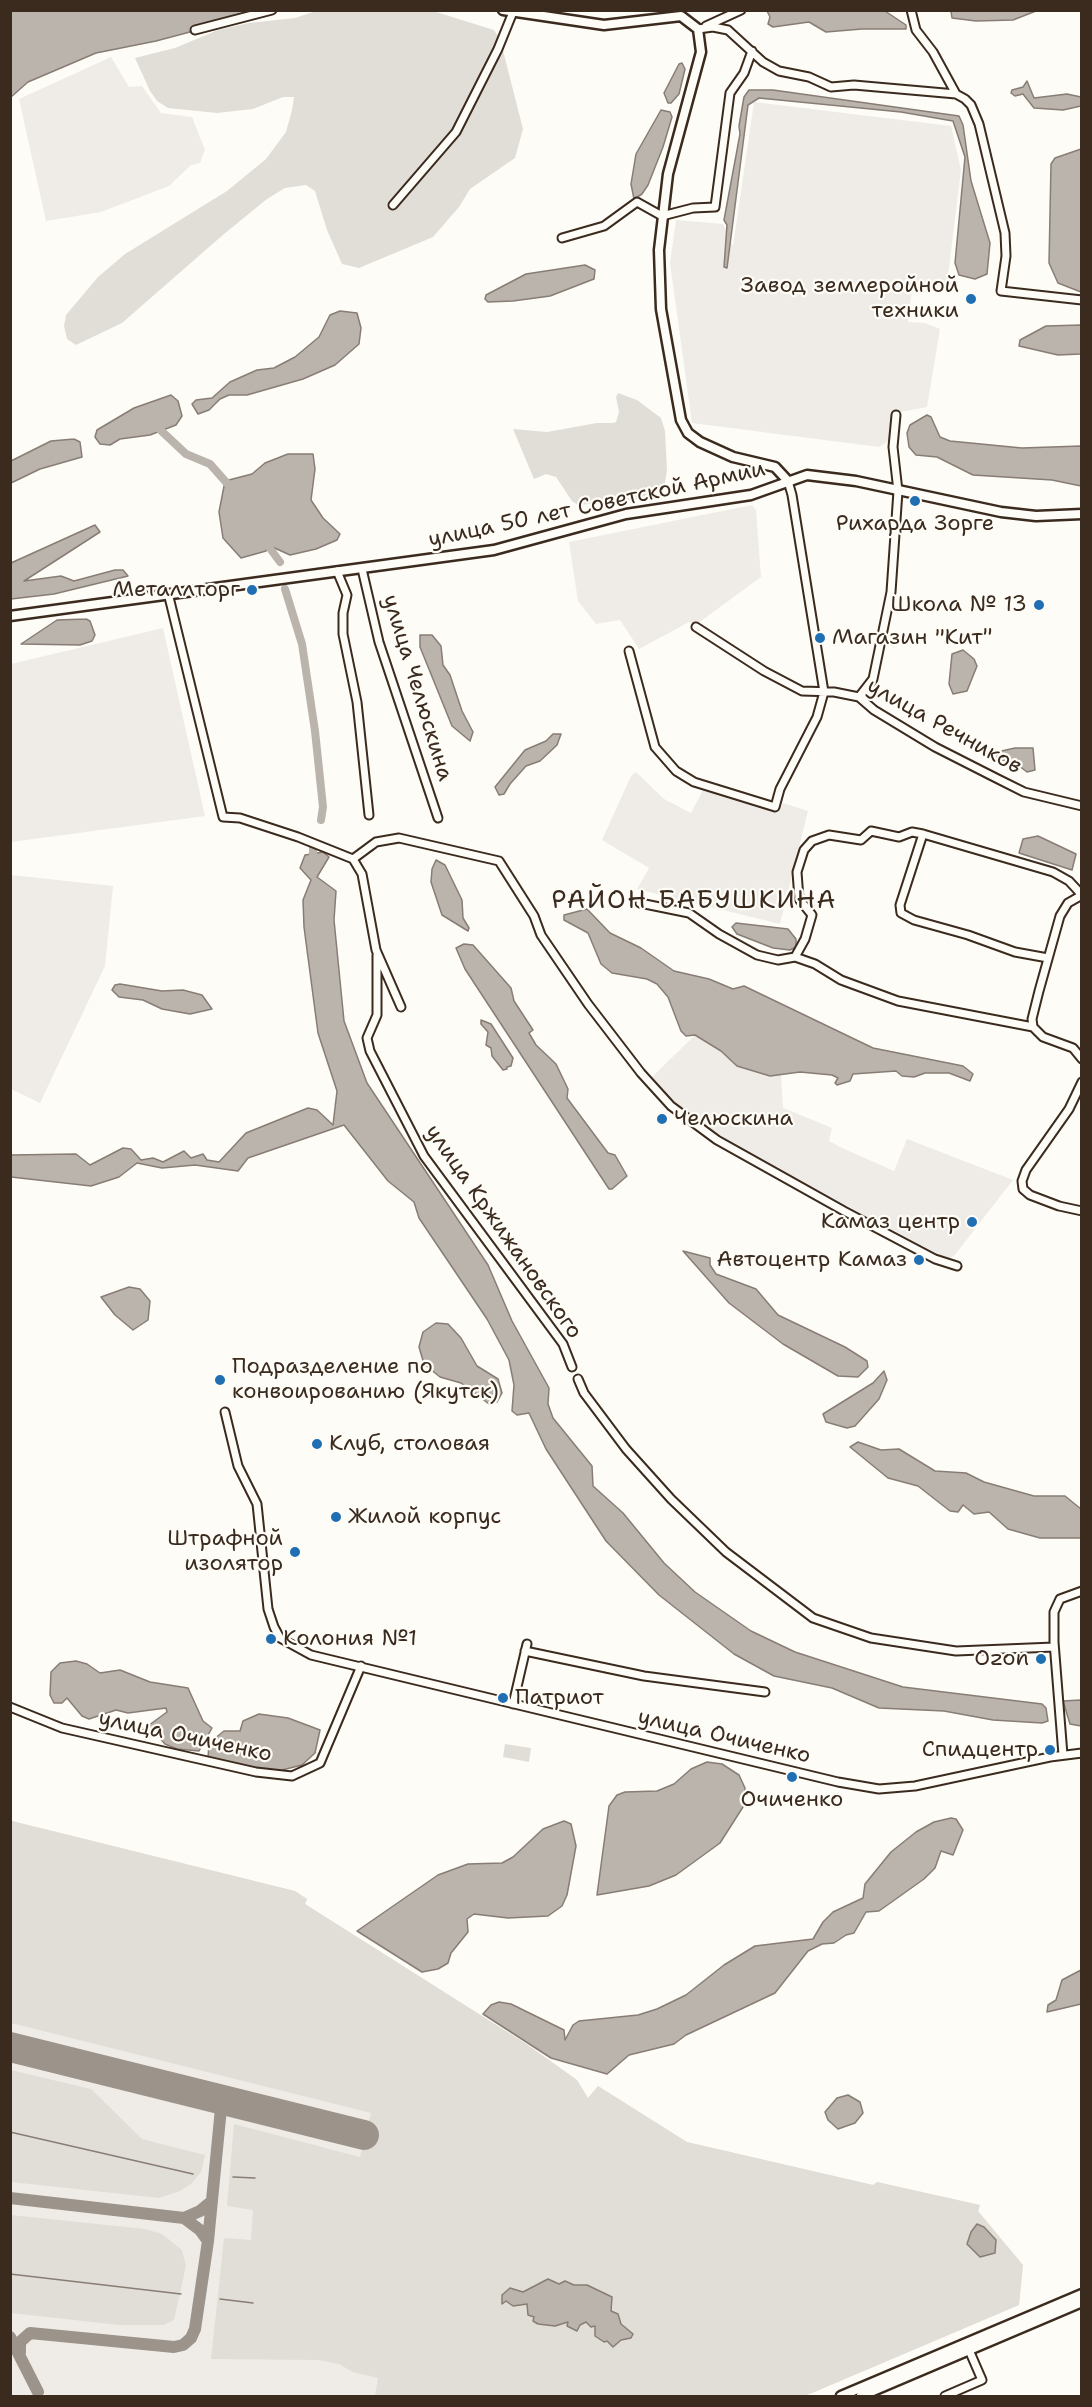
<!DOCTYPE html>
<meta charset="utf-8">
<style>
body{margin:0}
#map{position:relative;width:1092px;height:2407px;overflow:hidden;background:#fdfcf7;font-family:"Shantell Sans",sans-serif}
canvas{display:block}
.frame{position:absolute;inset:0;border:12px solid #3b2a1e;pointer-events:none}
</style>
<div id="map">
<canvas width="1092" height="2407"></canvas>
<div class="frame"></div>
</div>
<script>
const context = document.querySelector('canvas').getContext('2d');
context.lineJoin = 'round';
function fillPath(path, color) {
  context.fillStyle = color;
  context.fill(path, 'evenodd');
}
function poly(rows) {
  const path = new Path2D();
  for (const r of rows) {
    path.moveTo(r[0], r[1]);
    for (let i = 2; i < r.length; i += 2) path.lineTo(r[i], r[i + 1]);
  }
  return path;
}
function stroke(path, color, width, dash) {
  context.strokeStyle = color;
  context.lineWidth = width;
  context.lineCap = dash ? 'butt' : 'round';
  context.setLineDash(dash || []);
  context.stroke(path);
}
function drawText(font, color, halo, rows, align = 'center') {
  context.font = font + ' "Shantell Sans",sans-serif';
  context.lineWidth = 4.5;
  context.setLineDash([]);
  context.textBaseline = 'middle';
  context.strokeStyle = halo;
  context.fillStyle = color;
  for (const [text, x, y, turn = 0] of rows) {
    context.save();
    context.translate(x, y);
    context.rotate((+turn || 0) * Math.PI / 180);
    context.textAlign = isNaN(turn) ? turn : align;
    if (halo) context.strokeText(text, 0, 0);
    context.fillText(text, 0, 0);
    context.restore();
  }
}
fillPath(poly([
 [111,57,129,87,142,86,161,113,192,117,205,150,200,163,191,165,169,186,101,212,46,221,19,99],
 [754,102,951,126,961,170,947,284,912,290,908,322,925,323,940,329,927,407,895,413,892,439,879,447,692,423,670,263,676,220,723,224,733,246],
 [752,505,756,510,761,577,697,624,689,622,639,649,620,620,596,624,578,601,569,542],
 [163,628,205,816,11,842,11,664],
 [636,772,664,799,691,813,704,788,771,808,778,813,783,803,808,811,780,924,637,889,649,868,602,840,631,776],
 [11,875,113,886,105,966,40,1103,11,1089],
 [695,1035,721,1051,737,1066,770,1076,781,1073,783,1108,832,1128,829,1141,840,1147,894,1171,907,1139,1013,1180,954,1256,947,1259,755,1157,676,1107,650,1079],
 [10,1818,12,1821,295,1891,307,1899,305,1904,528,2045,577,2080,588,2098,598,2086,687,2142,873,2185,877,2182,980,2205,978,2211,1023,2265,1019,2305,805,2396,11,2396]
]), '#efece7');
fillPath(poly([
 [316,11,433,11,494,30,500,39,523,129,515,158,470,189,459,207,433,237,359,268,342,264,327,230,315,191,306,185,285,188,267,199,224,234,122,323,76,345,67,339,64,326,66,315,98,277,125,254,227,191,266,159,286,132,292,110,294,97,283,97,253,109,217,113,168,108,157,101,150,91,135,58,175,48,218,30,249,23,295,18],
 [618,393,637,400,661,418,665,431,667,471,664,488,635,500,578,505,572,501,556,477,546,474,534,479,513,429,547,432,597,423,613,423,616,422,619,412,616,397],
 [505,1744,531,1748,529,1762,503,1757],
 [10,1818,12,1821,295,1891,307,1899,305,1904,528,2045,577,2080,588,2098,598,2086,687,2142,873,2185,877,2182,980,2205,978,2211,1023,2265,1019,2305,805,2396,375,2396,378,2378,353,2372,339,2364,319,2360,211,2359,224,2238,251,2240,253,2210,227,2206,234,2124,360,2157,371,2113,11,2023],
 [11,2070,91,2089,142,2139,205,2155,201,2172,192,2183,180,2191,159,2198,11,2182],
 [11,2215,145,2229,162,2234,182,2250,186,2266,174,2320,164,2325,119,2325,11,2313]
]), '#e1ded7');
const water = poly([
 [11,11,269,11,156,41,96,53,28,82,11,97,11,11],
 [767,11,885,11,906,25,906,29,862,29,826,32,809,22,773,27,768,24,770,17,767,11],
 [951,11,951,10,1036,11,1013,20,976,21,952,18,951,11],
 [682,63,685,69,679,94,671,103,668,103,664,93,679,64,682,63],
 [1027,81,1034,98,1067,94,1081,97,1081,106,1063,110,1034,108,1023,94,1015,96,1011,93,1012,90,1023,87,1027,81],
 [749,90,773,90,959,116,963,125,971,181,990,243,987,274,975,279,959,275,955,263,965,157,953,121,901,112,759,98,748,105,727,268,724,267,727,225,724,220,740,134,739,126,744,97,749,90],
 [661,110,670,112,672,117,663,147,648,185,642,194,634,199,631,184,636,154,661,110],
 [1081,149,1082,149,1081,292,1058,283,1049,263,1051,164,1055,158,1081,149],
 [585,265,595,270,594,279,550,296,513,301,488,302,485,299,486,295,526,274,585,265],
 [340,311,357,313,361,328,359,344,335,365,303,379,247,395,229,395,220,399,209,410,198,414,192,404,196,400,212,398,230,382,257,370,274,368,295,357,319,337,330,315,340,311],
 [1081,325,1081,354,1058,355,1019,346,1020,340,1046,326,1081,325],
 [171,395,178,401,182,416,176,425,150,435,120,439,110,445,100,444,95,437,97,430,134,408,171,395],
 [927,415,931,417,940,437,950,441,1022,448,1081,446,1081,486,1052,480,973,475,937,457,916,455,909,447,907,433,910,425,927,415],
 [74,439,80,442,82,457,40,469,11,483,11,461,51,441,74,439],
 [288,454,313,454,315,469,311,500,323,518,340,534,337,540,316,549,290,555,268,545,266,551,241,558,223,538,219,512,225,481,252,474,265,463,288,454],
 [95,525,100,532,24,581,61,576,74,581,115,570,123,570,128,576,54,594,11,599,11,563,95,525],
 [86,619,90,621,95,635,92,641,80,645,21,644,57,620,86,619],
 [420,635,432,635,441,646,443,665,450,675,462,711,473,732,470,741,452,726,420,647,420,635],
 [963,650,974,659,977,666,967,691,953,694,949,684,952,654,963,650],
 [553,734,561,734,557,745,540,761,526,766,510,784,504,794,499,795,495,787,525,750,546,741,553,734],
 [1015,748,1033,748,1035,770,1027,772,1014,762,997,759,997,752,1015,748],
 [1038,836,1076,854,1072,870,1019,853,1023,839,1038,836],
 [323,852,329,857,317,877,336,891,334,920,344,1021,367,1083,488,1265,512,1321,549,1388,548,1404,553,1418,592,1466,593,1486,623,1513,664,1563,695,1592,751,1631,795,1652,903,1687,1042,1704,1046,1708,1048,1721,1042,1723,993,1720,944,1711,879,1708,832,1688,774,1676,734,1654,659,1595,606,1541,546,1449,529,1413,517,1415,512,1411,514,1385,509,1360,487,1319,419,1218,414,1202,388,1181,344,1125,248,1158,238,1171,195,1165,162,1168,137,1163,119,1177,91,1186,11,1177,11,1155,76,1154,90,1165,123,1148,131,1149,141,1160,153,1158,163,1162,184,1151,191,1158,203,1154,207,1160,219,1162,246,1133,308,1108,317,1110,333,1125,337,1091,318,1033,304,927,303,900,311,880,300,868,305,855,323,852],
 [436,860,445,865,462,900,463,918,469,928,468,931,442,915,431,882,432,869,436,860],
 [587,909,610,933,641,948,674,971,709,979,733,989,744,986,873,1048,963,1066,973,1074,970,1081,949,1073,925,1073,914,1077,902,1076,896,1071,853,1074,850,1081,837,1085,835,1083,838,1078,832,1075,800,1072,770,1076,737,1066,721,1051,695,1035,686,1036,681,1031,668,997,657,984,647,979,612,973,601,964,588,933,564,920,564,915,587,909],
 [736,923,788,929,796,939,796,947,790,950,773,948,737,934,732,927,736,923],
 [464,944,473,945,511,988,514,1001,533,1030,529,1033,536,1045,556,1064,568,1089,567,1098,608,1153,615,1155,627,1176,612,1189,609,1189,465,969,456,948,464,944],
 [120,984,162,991,183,990,202,995,212,1009,190,1014,162,1009,143,1000,119,997,112,990,115,985,120,984],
 [481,1020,491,1024,513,1058,511,1066,507,1067,507,1069,503,1070,492,1056,491,1048,486,1045,488,1032,481,1024,481,1020],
 [683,1251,710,1258,710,1265,716,1274,756,1289,778,1315,845,1347,867,1361,868,1367,858,1377,838,1376,783,1344,729,1303,683,1251],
 [129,1287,140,1289,150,1301,148,1320,133,1330,115,1315,101,1297,129,1287],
 [436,1323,448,1324,461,1338,477,1366,498,1379,502,1393,497,1402,489,1404,461,1383,440,1377,424,1364,419,1347,423,1332,436,1323],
 [884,1371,887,1380,879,1399,855,1426,847,1428,826,1422,823,1414,873,1383,884,1371],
 [858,1442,881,1450,899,1449,935,1471,966,1473,984,1482,1034,1496,1065,1496,1081,1509,1081,1538,1040,1538,1008,1529,989,1512,974,1514,963,1505,958,1512,950,1511,918,1486,888,1478,850,1447,858,1442],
 [76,1661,87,1664,100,1673,120,1670,150,1682,188,1688,203,1721,212,1728,199,1751,177,1749,165,1744,157,1735,141,1735,141,1731,167,1712,166,1708,128,1713,116,1710,89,1719,82,1716,67,1698,62,1703,54,1703,50,1695,51,1672,60,1663,76,1661],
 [1081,1700,1081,1726,1070,1724,1063,1701,1081,1700],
 [259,1714,288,1718,320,1730,315,1753,302,1765,274,1772,208,1758,209,1743,224,1731,240,1731,243,1721,259,1714],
 [707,1762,722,1764,739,1775,745,1788,743,1807,720,1843,676,1875,649,1886,597,1895,609,1806,617,1795,625,1792,657,1791,674,1784,691,1769,707,1762],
 [951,1818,956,1819,963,1830,953,1855,941,1851,935,1868,924,1879,879,1911,866,1912,854,1933,846,1935,834,1943,822,1944,808,1951,775,1993,686,2035,674,2044,629,2055,607,2074,551,2058,483,2014,491,2005,499,2002,511,2004,564,2030,565,2040,573,2025,579,2021,638,2015,657,2009,686,1995,724,1965,755,1946,813,1939,823,1922,833,1912,863,1898,865,1884,891,1852,916,1832,934,1822,951,1818],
 [564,1821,571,1824,576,1846,567,1895,562,1906,548,1916,508,1918,474,1914,467,1919,468,1932,451,1953,448,1963,438,1969,422,1972,357,1931,438,1875,468,1864,502,1863,513,1857,543,1829,564,1821],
 [1081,1970,1081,2004,1047,2012,1048,2005,1056,2000,1062,1980,1081,1970],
 [848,2095,860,2102,863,2113,855,2123,838,2129,828,2120,825,2112,837,2098,848,2095],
 [977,2224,984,2227,996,2240,995,2253,980,2257,967,2244,971,2232,977,2224],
 [548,2279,559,2284,565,2281,574,2285,587,2285,612,2297,611,2311,618,2314,621,2324,633,2334,631,2338,621,2340,613,2347,607,2341,604,2342,595,2336,595,2326,591,2327,586,2322,580,2325,577,2331,567,2326,568,2322,555,2326,538,2324,533,2321,534,2317,528,2315,527,2304,513,2306,506,2301,502,2304,502,2295,510,2288,523,2292,548,2279]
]);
fillPath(water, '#bbb4ad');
stroke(water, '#887d74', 1.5);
stroke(poly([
 [10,2132,193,2174],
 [233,2177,255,2178],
 [10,2274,181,2294],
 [220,2299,253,2303]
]), '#887d74', 1.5);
stroke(poly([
 [154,424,186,454,210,464,233,490],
 [261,536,280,562],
 [285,589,302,644,315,731,323,807,321,820],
 [313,848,313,864]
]), '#bbb4ad', 8);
stroke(poly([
 [10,2198,184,2218,200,2230,208,2241],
 [184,2218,200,2211,211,2202],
 [10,2337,38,2392],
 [20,2353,20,2342,30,2333,174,2347,183,2345,191,2338,195,2329,208,2241,222,2098]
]), '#9c938a', 12);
stroke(poly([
 [10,2047,364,2135]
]), '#9c938a', 30);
const minor = poly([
 [911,10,916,30,933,52,956,94],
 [706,26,741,10],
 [698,29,713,27,728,30,763,62,779,71,809,77,831,87,854,85,956,94,965,99,971,105,979,124,1005,233,1006,256,1001,291,1082,300],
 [195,30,272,10],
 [393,205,456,132,498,49,513,12],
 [562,238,604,226,637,202,662,216,693,208,715,207,730,93,744,73,752,51],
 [362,569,379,642,438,818],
 [337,571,347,595,343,613,343,634,357,702,369,815],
 [168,593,223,817,240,818,298,837,353,859,362,874,376,950,401,1007],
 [696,627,764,671,802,691,834,692,859,697,874,710,935,747,996,778,1024,792,1082,806],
 [629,651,655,747,676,771,694,782,775,807,780,789,817,717,824,692,792,495,788,481],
 [859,697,873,679,891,592,898,491,893,447,896,415],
 [353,859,376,842,399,838,499,861,534,916,541,935,588,1004,641,1073,671,1106,717,1140,844,1211,935,1259,957,1266],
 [640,903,689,913,719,934,757,955,778,960,795,957,815,964,841,980,898,1001,1033,1027,1043,1037,1073,1048,1082,1059],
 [377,955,377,1015,367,1038,370,1051,424,1156,563,1344,572,1367],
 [795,957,805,939,812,915,799,899,797,872,804,850,812,841,829,835,861,840,871,831,899,837,912,832,923,834],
 [1048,958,1015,952,968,935,914,920,901,913,900,905,923,834,1053,872,1069,881,1082,895],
 [1033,1027,1032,1019,1039,991,1060,916,1068,903,1082,895],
 [1082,1082,1069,1109,1026,1170,1022,1181,1023,1189,1030,1195,1059,1206,1082,1211],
 [578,1379,584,1393,626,1449,671,1499,726,1552,813,1618,871,1638,956,1651,1054,1647],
 [225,1412,238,1466,257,1504,268,1609,274,1627,280,1638,311,1655,838,1782,879,1789,915,1786,1050,1757,1082,1753],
 [525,1651,644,1676,765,1692],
 [513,1704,527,1644],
 [10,1707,62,1728,256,1772,292,1776,320,1763,361,1666],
 [1063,1755,1054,1642,1054,1612,1060,1599,1082,1591],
 [945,2396,982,2380,969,2350]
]);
const major = poly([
 [503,10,604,25,681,16,698,29,701,52,668,174,659,250,661,309,681,420,688,433,700,442,733,457,775,467,788,481],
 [10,616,494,550,626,514,751,495,807,475,856,481,1001,512,1036,516,1082,514],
 [841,2396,1082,2294],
 [861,2396,1082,2302]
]);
stroke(minor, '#3b2a1e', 11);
stroke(major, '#3b2a1e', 13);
stroke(minor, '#fdfcf7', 7);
stroke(major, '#fdfcf7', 8);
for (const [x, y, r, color] of [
 [971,299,6,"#1f6fb2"],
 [915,501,6,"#1f6fb2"],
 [252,590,6,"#1f6fb2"],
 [1039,605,6,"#1f6fb2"],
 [820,638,6,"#1f6fb2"],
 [662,1119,6,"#1f6fb2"],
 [972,1222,6,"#1f6fb2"],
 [919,1260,6,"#1f6fb2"],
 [220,1380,6,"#1f6fb2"],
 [317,1444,6,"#1f6fb2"],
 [336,1517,6,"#1f6fb2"],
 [295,1552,6,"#1f6fb2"],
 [271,1639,6,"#1f6fb2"],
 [1041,1659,6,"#1f6fb2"],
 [503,1698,6,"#1f6fb2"],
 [1050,1750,6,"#1f6fb2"],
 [792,1777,6,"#1f6fb2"]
]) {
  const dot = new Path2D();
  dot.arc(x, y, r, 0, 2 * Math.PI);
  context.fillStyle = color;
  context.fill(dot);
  stroke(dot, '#fdfcf7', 2);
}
drawText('22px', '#3b2a1e', '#fdfcf7', [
 ["Завод землеройной",959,286],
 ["техники",959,311],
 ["Рихарда Зорге",915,524,"center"],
 ["Металлторг",240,590],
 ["Школа № 13",1027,605],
 ["Магазин \"Кит\"",832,638,"left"],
 ["Челюскина",674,1119,"left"],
 ["Камаз центр",960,1222],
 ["Автоцентр Камаз",907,1260],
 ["Подразделение по",232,1367,"left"],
 ["конвоированию (Якутск)",232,1392,"left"],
 ["Клуб, столовая",329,1444,"left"],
 ["Жилой корпус",348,1517,"left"],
 ["Штрафной",283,1539],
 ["изолятор",283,1564],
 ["Колония №1",283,1639,"left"],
 ["Ozon",1029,1659],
 ["Патриот",515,1698,"left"],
 ["Спидцентр",1038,1750],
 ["Очиченко",792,1800,"center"]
], 'right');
drawText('22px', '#3b2a1e', '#fdfcf7', [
 ["улица 50 лет Советской Армии",597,505,-12],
 ["улица Челюскина",417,688,73],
 ["улица Речников",944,727,29],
 ["улица Кржижановского",503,1232,55],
 ["улица Очиченко",185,1737,12],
 ["улица Очиченко",724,1737,13]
]);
context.letterSpacing = '1.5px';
drawText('26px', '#3b2a1e', '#fdfcf7', [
 ["РАЙОН БАБУШКИНА",694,901]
]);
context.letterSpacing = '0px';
</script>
